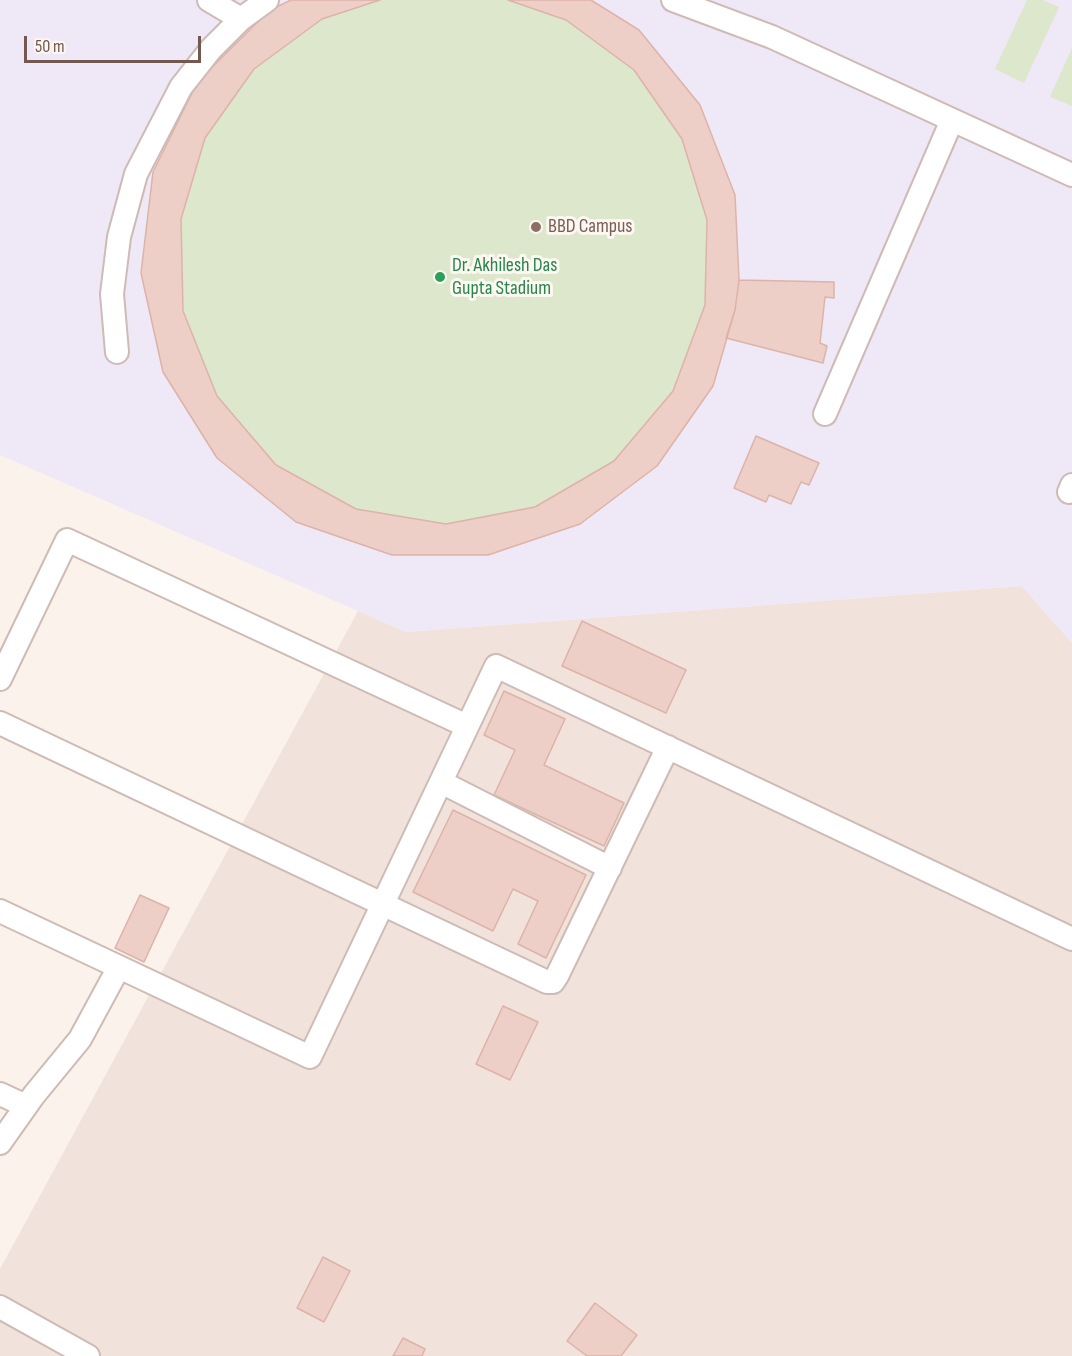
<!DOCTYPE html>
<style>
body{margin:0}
#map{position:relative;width:1072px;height:1356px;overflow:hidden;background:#fbf2ec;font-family:"Sofia Sans Condensed",sans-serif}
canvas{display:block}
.scale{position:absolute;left:24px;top:36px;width:177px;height:27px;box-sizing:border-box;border:3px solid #735751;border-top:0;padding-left:8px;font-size:18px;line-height:21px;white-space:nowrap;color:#735751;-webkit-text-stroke:4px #fdf7f2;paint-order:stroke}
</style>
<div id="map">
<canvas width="1072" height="1356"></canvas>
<div class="scale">50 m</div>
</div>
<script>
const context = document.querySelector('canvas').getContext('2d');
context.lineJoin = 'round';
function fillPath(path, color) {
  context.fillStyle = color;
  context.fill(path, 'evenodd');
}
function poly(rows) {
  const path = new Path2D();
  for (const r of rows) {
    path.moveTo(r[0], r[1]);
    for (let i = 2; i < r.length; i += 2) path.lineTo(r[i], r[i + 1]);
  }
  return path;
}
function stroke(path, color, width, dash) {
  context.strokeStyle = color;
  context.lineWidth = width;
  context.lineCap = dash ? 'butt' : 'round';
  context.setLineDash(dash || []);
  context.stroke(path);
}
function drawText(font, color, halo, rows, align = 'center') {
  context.font = font + ' "Sofia Sans Condensed",sans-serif';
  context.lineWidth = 6;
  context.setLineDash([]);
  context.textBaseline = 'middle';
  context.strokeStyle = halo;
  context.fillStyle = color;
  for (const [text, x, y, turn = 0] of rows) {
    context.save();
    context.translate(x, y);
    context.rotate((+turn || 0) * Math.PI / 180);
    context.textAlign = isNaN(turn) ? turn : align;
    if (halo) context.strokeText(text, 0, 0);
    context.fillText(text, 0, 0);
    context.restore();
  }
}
fillPath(poly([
 [1022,586,1072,643,1072,1356,0,1356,0,1269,358,611,406,632]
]), '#f1e3db');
fillPath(poly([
 [0,0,1072,0,1072,643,1022,586,406,632,0,455]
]), '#efe8f7');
fillPath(poly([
 [291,0,591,0,639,30,700,105,735,195,726,338,713,386,657,466,580,524,488,555,392,555,296,522,217,458,163,372,153,172,198,81,270,10],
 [1027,0,1043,0,1059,7,1024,83,995,69],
 [1072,48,1072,106,1050,97]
]), '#dce7cb');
const building = poly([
 [291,0,380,0,322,19,254,69,205,138,181,219,183,311,217,396,276,465,356,509,446,524,535,507,614,461,673,391,705,305,707,220,682,139,634,70,566,20,508,0,591,0,639,30,700,105,735,195,739,280,735,310,713,386,657,466,580,524,488,555,392,555,296,522,217,458,163,372,141,273,153,172,198,81,270,10,291,0],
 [739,280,834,282,834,298,825,297,820,343,827,346,823,363,726,338,735,310,739,280],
 [756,436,819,463,809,485,801,482,791,504,769,495,766,502,734,488,756,436],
 [582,621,686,670,666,713,562,666,582,621],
 [504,691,565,719,544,765,624,803,604,846,494,795,515,750,484,735,504,691],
 [453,810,586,875,546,958,518,944,538,901,513,889,493,931,413,892,453,810],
 [140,895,169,908,144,962,115,948,140,895],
 [503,1006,538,1022,510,1080,476,1064,503,1006],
 [323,1257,350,1271,324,1322,297,1308,323,1257],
 [595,1303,637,1335,621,1356,587,1356,567,1341,595,1303],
 [403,1338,425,1349,422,1356,393,1356,403,1338]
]);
fillPath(building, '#edcfc7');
stroke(building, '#ddb3a9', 1.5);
const street = poly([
 [209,0,241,19],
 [673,0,772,37,1072,175],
 [117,352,112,294,119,237,136,174,181,87,211,49,241,19,267,0],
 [825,414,952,120],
 [1069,492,1072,485],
 [0,679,67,540,467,726],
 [0,723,547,982,553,982,557,976,668,747],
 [441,782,610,868],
 [0,911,310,1057,496,666,1072,939],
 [0,1094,26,1106],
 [0,1143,34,1095,80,1039,119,967],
 [0,1307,88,1356]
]);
stroke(street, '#cebbb5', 26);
stroke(street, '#fff', 22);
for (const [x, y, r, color] of [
 [536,227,6,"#8d6e63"],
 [440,277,6,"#2e9e5b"]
]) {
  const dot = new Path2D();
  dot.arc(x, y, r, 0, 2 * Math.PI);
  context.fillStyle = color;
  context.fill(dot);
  stroke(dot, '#fdf7f2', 2);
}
drawText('20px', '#785e54', '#fdf7f2', [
 ["BBD Campus",548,227]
], 'left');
drawText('20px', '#27864d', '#fdf7f2', [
 ["Dr. Akhilesh Das",452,266],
 ["Gupta Stadium",452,289]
], 'left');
</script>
